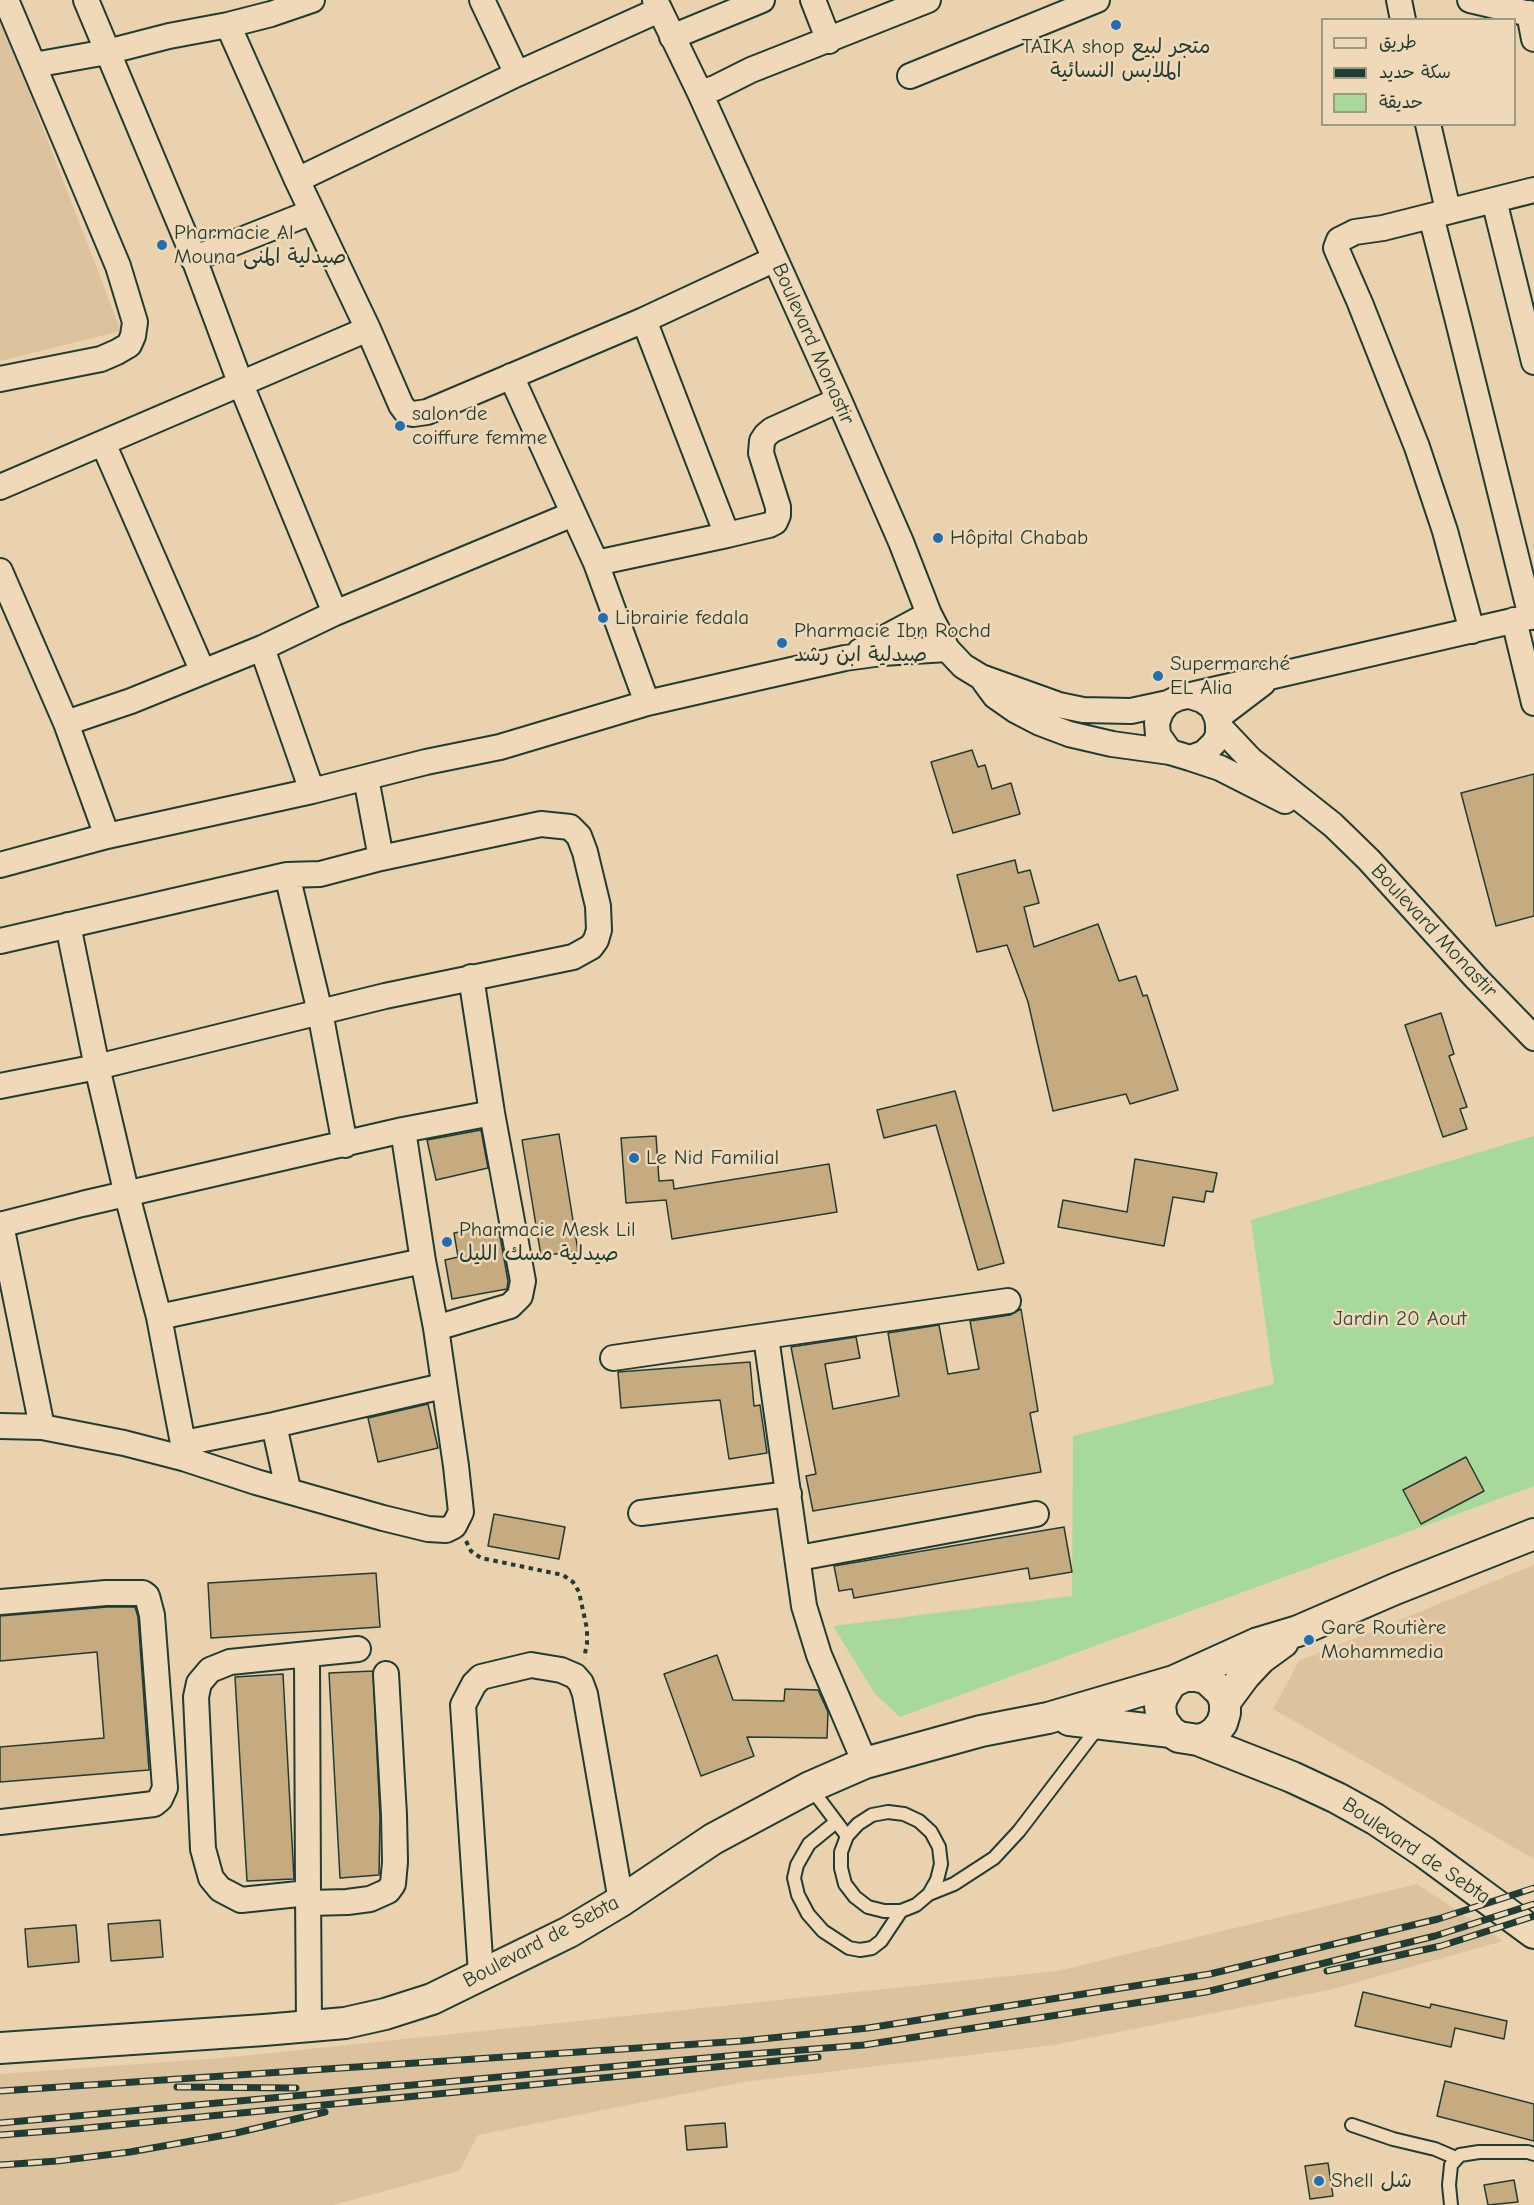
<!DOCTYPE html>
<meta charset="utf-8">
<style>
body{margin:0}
#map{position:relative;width:1534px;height:2205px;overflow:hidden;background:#ebd2ae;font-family:"Comic Neue","Playpen Sans Arabic",sans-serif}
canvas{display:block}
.legend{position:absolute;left:1321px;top:18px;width:195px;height:108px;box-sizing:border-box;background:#f0d9b8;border:2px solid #9c9b83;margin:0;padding:8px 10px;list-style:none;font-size:18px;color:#1f3d34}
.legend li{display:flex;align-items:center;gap:12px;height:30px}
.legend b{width:30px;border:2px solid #9c9b83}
</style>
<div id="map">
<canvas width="1534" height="2205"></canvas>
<ul class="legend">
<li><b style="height:8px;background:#f0d9b8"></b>طريق</li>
<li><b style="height:8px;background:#1f3d34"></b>سكة حديد</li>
<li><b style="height:16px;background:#a7d99b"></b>حديقة</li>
</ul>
</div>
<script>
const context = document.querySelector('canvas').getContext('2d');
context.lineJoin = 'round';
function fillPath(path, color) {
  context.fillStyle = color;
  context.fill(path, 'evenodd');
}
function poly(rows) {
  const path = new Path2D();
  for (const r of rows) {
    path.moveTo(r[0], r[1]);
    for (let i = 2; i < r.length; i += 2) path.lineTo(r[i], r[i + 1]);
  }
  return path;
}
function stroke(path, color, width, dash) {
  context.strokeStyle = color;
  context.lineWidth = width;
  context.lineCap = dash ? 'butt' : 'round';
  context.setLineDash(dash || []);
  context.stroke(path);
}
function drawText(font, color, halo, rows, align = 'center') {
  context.font = font + ' "Comic Neue","Playpen Sans Arabic",sans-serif';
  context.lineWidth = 5;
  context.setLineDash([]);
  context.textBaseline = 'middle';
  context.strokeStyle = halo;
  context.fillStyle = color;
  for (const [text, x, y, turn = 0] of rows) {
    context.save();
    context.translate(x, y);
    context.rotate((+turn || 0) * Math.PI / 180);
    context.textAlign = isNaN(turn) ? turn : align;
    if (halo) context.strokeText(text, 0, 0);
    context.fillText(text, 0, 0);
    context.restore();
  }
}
fillPath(poly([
 [0,17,121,331,0,361],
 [1534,1565,1534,1859,1273,1709,1299,1661],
 [1417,1884,1503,1941,1329,1990,1054,2045,744,2082,478,2135,459,2171,333,2205,0,2205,0,2074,222,2058,1057,1971]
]), '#dcc39e');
fillPath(poly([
 [1534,1136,1534,1486,900,1717,875,1694,833,1626,1072,1596,1073,1436,1274,1384,1251,1220]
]), '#a7d99b');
const building = poly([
 [972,750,978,767,985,765,992,789,1011,783,1020,814,953,833,931,762,972,750],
 [1534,774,1534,916,1496,926,1461,793,1534,774],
 [1015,860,1018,873,1030,870,1039,903,1024,907,1034,947,1098,924,1119,981,1136,976,1143,996,1147,995,1178,1090,1130,1104,1126,1094,1053,1111,1028,1002,1007,945,977,952,957,875,1015,860],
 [1441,1013,1454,1054,1449,1056,1467,1107,1460,1109,1467,1129,1443,1137,1405,1025,1441,1013],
 [955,1091,1004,1263,978,1270,936,1125,884,1138,877,1110,955,1091],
 [481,1130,488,1168,436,1180,427,1140,481,1130],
 [559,1134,578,1251,541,1256,522,1140,559,1134],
 [656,1136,659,1181,673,1180,674,1189,829,1164,837,1212,672,1239,666,1200,626,1203,621,1138,656,1136],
 [1135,1159,1217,1173,1213,1192,1206,1191,1204,1202,1173,1197,1164,1246,1058,1227,1063,1200,1127,1212,1135,1159],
 [498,1225,508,1281,507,1289,452,1299,445,1260,458,1257,454,1233,498,1225],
 [1021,1309,1038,1411,1030,1413,1041,1472,813,1511,806,1476,816,1474,791,1347,856,1337,860,1358,825,1364,833,1409,899,1396,888,1333,939,1325,948,1374,979,1369,970,1321,1010,1315,1021,1309],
 [750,1362,754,1406,760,1405,767,1453,729,1459,720,1400,621,1408,618,1372,750,1362],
 [428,1404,438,1448,378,1462,368,1418,428,1404],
 [1466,1457,1484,1491,1421,1524,1403,1490,1466,1457],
 [494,1514,565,1527,559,1559,488,1546,494,1514],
 [1064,1527,1072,1572,1030,1579,1028,1568,854,1598,852,1589,839,1591,834,1566,1064,1527],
 [376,1573,380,1627,211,1638,208,1583,376,1573],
 [107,1607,135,1607,138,1617,149,1770,0,1782,0,1747,104,1738,97,1652,0,1661,0,1616,107,1607],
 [717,1655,733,1700,784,1701,785,1689,818,1690,828,1712,827,1738,747,1737,754,1756,701,1776,664,1674,717,1655],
 [373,1671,380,1816,379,1875,340,1878,329,1673,373,1671],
 [283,1674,294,1879,247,1881,235,1677,283,1674],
 [160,1920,163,1957,111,1961,108,1924,160,1920],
 [76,1925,79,1962,28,1967,25,1929,76,1925],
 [1363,1992,1430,2008,1431,2004,1507,2021,1504,2039,1455,2028,1451,2047,1355,2026,1363,1992],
 [1445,2081,1534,2104,1534,2141,1437,2116,1445,2081],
 [725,2123,727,2147,687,2150,685,2126,725,2123],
 [1328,2163,1333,2196,1310,2199,1305,2166,1328,2163],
 [1514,2180,1518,2202,1488,2205,1484,2185,1514,2180]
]);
fillPath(building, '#c6ab81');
stroke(building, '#1f3d34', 1.5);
const service = poly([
 [810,1787,847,1836],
 [836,1822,809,1844,797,1865,794,1878,798,1895,808,1914,823,1931,849,1948,860,1950,872,1948,881,1941,901,1911],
 [929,1894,937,1880,941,1864,939,1847,931,1832,919,1821,904,1814,888,1812,872,1815,858,1824,847,1836,841,1852,841,1868,845,1884,855,1897,868,1907,884,1911,901,1911,916,1905,929,1894,954,1884,994,1858,1019,1831,1099,1726],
 [1352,2125,1393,2139,1435,2149,1456,2158],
 [1451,2205,1449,2185,1451,2165,1460,2155,1479,2152,1528,2152,1534,2154]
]);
const minor = poly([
 [86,0,190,248,240,382,335,613],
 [482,0,517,74],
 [655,0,700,93,839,400,901,542,929,614,947,649,963,666,981,677,1059,705,1083,710,1131,711,1168,703],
 [813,0,829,41],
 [1399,0,1403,20],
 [1470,0,1534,15],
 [1529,13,1534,39],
 [228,25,297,180,368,329,401,405,407,413,413,414,427,412,644,320,775,259],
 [672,37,762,0],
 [34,65,107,52,169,36,228,25,271,14,312,0],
 [910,76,1097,0],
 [700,93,715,88,751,70,928,0],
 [1428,124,1448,210],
 [297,180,517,74,659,10],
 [1494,200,1534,362],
 [1431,216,1457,317,1531,617],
 [193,259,312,212],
 [511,376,596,563,647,703],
 [0,379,101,359,117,352,129,345,133,336,135,322,118,266,6,0],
 [103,443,203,672],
 [0,487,368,329],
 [727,535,769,525,775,522,778,515,778,507,761,453,762,441,766,435,772,430,839,400],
 [596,563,727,535,644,320],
 [0,571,66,723,107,836],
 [1514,620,1534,703],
 [1472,631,1445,531,1417,447,1360,303,1336,248,1339,240,1355,232,1383,228,1534,190],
 [262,648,312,791],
 [860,651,929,614],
 [984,681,995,696,1015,710,1040,723,1069,734,1112,744,1170,752],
 [1190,696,1202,700,1212,707,1217,718,1218,725,1218,735,1214,743,1204,753,1190,758,1170,752,1158,735,1157,723,1161,712,1168,703,1178,698,1534,616],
 [1217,718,1263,683],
 [66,723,131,701,262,648,335,613,573,514],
 [1218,725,1251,760,1333,825,1369,860,1476,978,1534,1038],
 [1190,758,1220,768,1285,801],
 [366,778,381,858],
 [0,865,107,836,312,791,426,762,500,747,647,703,765,676,845,658,882,653,947,649],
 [287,875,320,1012,345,1145],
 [68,925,97,1067,127,1195,159,1317,186,1459],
 [0,941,287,875,320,874,381,858,541,824,570,827,579,836,585,852,598,906,599,930,596,940,591,947,573,957,385,996,97,1067,0,1086],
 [0,1225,82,1204,403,1130,492,1113],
 [1,1225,42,1427],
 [159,1317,423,1261],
 [436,1328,510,1306,520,1296,523,1281,492,1113,471,977],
 [766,1337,804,1606,819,1655,865,1763],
 [613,1358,1008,1301],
 [274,1425,288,1489],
 [0,1426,42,1427,124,1443,186,1459,256,1482,383,1518,428,1529,446,1530,454,1526,461,1512,456,1466,436,1328,423,1261,403,1130],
 [184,1443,274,1425,443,1386],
 [641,1513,789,1494],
 [799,1558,1036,1514],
 [0,1602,106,1593,143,1593,147,1596,152,1615,165,1788,160,1799,154,1804,0,1822],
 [307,1655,308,1893],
 [309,1903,347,1902,370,1899,388,1891,393,1884,395,1862,394,1815,386,1674],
 [481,1974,463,1705,474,1684,481,1677,531,1665,561,1670,575,1676,581,1683,585,1694,621,1901],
 [309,2025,308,1893,241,1900,220,1889,211,1878,203,1849,196,1697,199,1683,210,1670,230,1662,358,1649]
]);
const tertiary = poly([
 [1185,1676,1196,1676,1206,1678,1221,1692,1225,1702,1225,1713,1222,1723,1216,1731,1208,1737,1198,1740,1179,1737,1171,1732,1162,1720,1160,1706,1162,1698,1169,1686,1174,1681,1258,1643,1298,1631,1395,1589,1534,1534],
 [1225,1702,1245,1675,1261,1658,1283,1642],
 [1069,1720,1171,1732],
 [1198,1740,1292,1777,1337,1798,1375,1819,1424,1852,1534,1933],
 [0,2048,264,2030,345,2023,385,2014,432,1999,569,1932,621,1901,713,1839,810,1787,865,1763,981,1731,1048,1718,1174,1681]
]);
stroke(service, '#1f3d34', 16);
stroke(minor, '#1f3d34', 28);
stroke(tertiary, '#1f3d34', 34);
stroke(poly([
 [466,1541,471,1551,481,1558,563,1575,573,1582,579,1592,587,1629,587,1644,584,1658]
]), '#1f3d34', 4, [4.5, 4.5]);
stroke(service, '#f0d9b8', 12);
stroke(minor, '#f0d9b8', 24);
stroke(tertiary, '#f0d9b8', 30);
const rail = poly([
 [1327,1971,1441,1946,1534,1916],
 [177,2087,296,2088],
 [0,2091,742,2041,868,2028,1210,1974,1438,1919,1534,1888],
 [0,2123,738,2055,864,2045,1206,1992,1435,1936,1534,1904],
 [0,2135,76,2129,818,2057],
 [0,2165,57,2161,130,2152,236,2133,325,2112]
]);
stroke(rail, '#1f3d34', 7);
stroke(rail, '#f0d9b8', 4.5, [14]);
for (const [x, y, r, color] of [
 [1116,25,6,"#1f6fb2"],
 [162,245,6,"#1f6fb2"],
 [400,426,6,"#1f6fb2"],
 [938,538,6,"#1f6fb2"],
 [603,618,6,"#1f6fb2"],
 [782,643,6,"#1f6fb2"],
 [1158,676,6,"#1f6fb2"],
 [634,1158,6,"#1f6fb2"],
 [447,1242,6,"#1f6fb2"],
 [1309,1640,6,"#1f6fb2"],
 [1319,2181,6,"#1f6fb2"]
]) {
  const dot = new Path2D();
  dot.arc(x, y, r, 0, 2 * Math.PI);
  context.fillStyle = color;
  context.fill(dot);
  stroke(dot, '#f0d9b8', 2);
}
drawText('21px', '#1f3d34', '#f0d9b8', [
 ["TAIKA shop متجر لبيع",1116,47,"center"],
 ["الملابس النسائية",1116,71,"center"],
 ["Pharmacie Al",174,233],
 ["Mouna صيدلية المنى",174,257],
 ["salon de",412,414],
 ["coiffure femme",412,438],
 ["Hôpital Chabab",950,538],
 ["Librairie fedala",615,618],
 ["Pharmacie Ibn Rochd",794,631],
 ["صيدلية ابن رشد",794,655],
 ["Supermarché",1170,664],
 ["EL Alia",1170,688],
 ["Le Nid Familial",646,1158],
 ["Pharmacie Mesk Lil",459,1230],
 ["صيدلية مسك الليل",459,1254],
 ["Gare Routière",1321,1628],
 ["Mohammedia",1321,1652],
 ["Shell شل",1331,2181]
], 'left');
drawText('21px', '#1f3d34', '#f0d9b8', [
 ["Boulevard Monastir",813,344,66],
 ["Boulevard Monastir",1434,931,47],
 ["Boulevard de Sebta",1416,1851,34],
 ["Boulevard de Sebta",541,1942,-28]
]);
drawText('21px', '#2d4d3e', '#f0d9b8', [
 ["Jardin 20 Aout",1400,1319]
]);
</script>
